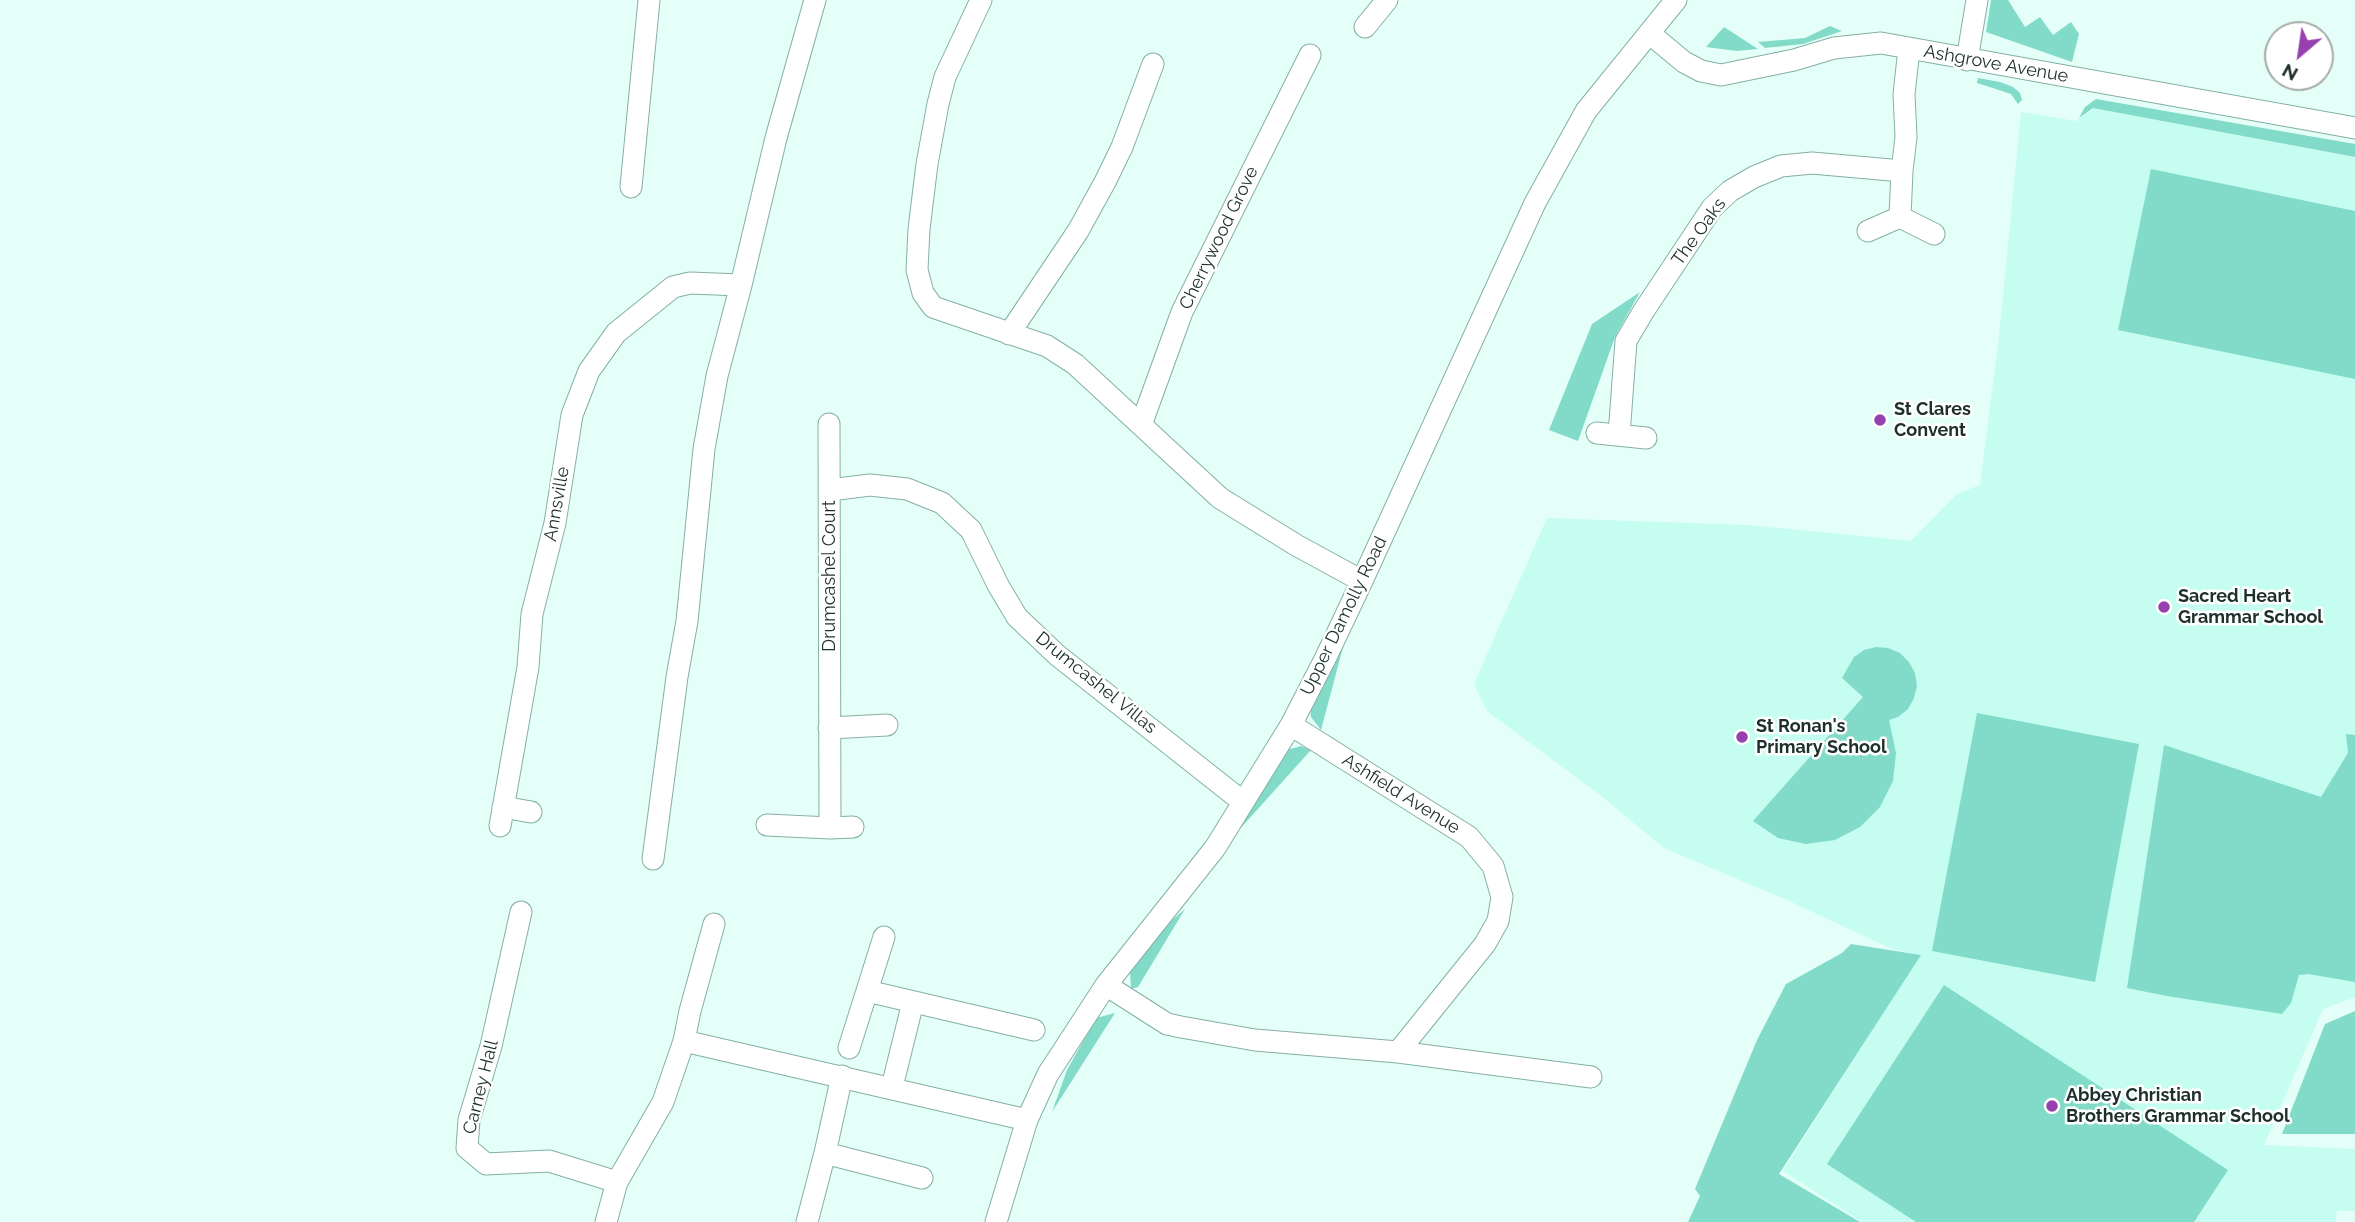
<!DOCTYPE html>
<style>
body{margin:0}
#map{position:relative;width:2355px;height:1222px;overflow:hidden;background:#e4fff8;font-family:Raleway,sans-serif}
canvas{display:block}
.north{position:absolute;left:2264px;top:21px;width:70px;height:70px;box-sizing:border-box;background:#fff;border:2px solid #a5acaa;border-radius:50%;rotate:209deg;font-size:19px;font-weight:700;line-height:28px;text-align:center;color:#1d2f2b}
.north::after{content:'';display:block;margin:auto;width:24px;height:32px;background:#9641af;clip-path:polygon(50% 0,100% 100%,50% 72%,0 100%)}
</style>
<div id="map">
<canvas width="2355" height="1222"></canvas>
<div class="north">N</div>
</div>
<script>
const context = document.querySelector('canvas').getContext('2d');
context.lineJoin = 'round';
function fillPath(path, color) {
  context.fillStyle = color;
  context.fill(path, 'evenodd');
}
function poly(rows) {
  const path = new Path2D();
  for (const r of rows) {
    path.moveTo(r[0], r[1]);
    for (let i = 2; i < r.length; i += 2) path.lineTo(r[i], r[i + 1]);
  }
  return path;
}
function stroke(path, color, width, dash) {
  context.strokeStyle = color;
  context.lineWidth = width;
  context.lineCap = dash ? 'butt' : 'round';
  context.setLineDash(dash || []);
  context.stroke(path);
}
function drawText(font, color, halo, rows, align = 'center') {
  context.font = font + ' Raleway,sans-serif';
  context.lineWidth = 5;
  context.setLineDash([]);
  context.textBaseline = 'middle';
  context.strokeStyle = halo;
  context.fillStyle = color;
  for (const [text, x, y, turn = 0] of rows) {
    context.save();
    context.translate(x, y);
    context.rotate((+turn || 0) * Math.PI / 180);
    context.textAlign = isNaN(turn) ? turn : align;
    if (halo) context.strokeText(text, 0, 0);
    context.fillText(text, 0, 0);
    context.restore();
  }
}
fillPath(poly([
 [2094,108,2355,157,2355,997,2323,1009,2264,1145,2355,1149,2355,1211,2337,1211,2336,1222,1862,1222,1783,1171,1920,955,1892,949,1787,900,1664,848,1605,799,1487,711,1474,684,1547,518,1748,525,1911,541,1957,494,1980,485,1999,336,2021,112,2076,121]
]), '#c5fdf0');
fillPath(poly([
 [1991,0,2008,0,2025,27,2040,17,2053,35,2071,22,2079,34,2072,62,1986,32],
 [1830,26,1842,31,1803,44,1765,48,1758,42,1805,38],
 [1724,27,1758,49,1737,51,1706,47],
 [1978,78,2000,82,2013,87,2020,93,2022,100,2018,104,2011,94,1977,83],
 [2096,99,2355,144,2355,157,2093,108,2079,118,2085,107],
 [2151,169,2355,211,2355,379,2118,330],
 [1640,292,1615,337,1578,441,1549,430,1592,324],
 [1346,636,1321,730,1311,717,1310,707],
 [1876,647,1888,648,1900,653,1909,662,1915,673,1917,686,1914,698,1908,709,1898,717,1889,720,1896,753,1893,781,1880,807,1860,827,1835,840,1806,844,1778,838,1753,821,1863,697,1842,678,1854,657,1864,650],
 [1977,713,2139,744,2095,982,1932,951],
 [2346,734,2355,735,2355,982,2308,974,2299,975,2291,1003,2282,1014,2167,996,2127,988,2164,745,2321,797,2348,753],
 [1301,746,1311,750,1229,841,1283,751],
 [1185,909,1138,987,1131,989,1130,970,1145,943],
 [1851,944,1921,955,1779,1174,1860,1222,1688,1222,1700,1196,1695,1189,1757,1040,1786,984,1842,953],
 [1944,985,2228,1170,2194,1222,1916,1222,1827,1164],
 [2355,1011,2355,1134,2282,1134,2325,1024],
 [1115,1013,1052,1112,1067,1070,1096,1018]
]), '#82dbc8');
const minor = poly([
 [981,0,945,77,938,104,927,164,919,229,917,270,923,293,933,307,1047,346,1075,364,1220,498,1296,545,1362,581],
 [1365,27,1387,0],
 [1649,33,1684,62,1701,71,1721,75,1794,60,1834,48,1881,43,2355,128],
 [1967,60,1977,0],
 [631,187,649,0],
 [1900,217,1902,171],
 [1868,231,1900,217,1934,234],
 [1009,334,1078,231,1105,182,1122,147,1153,64],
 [829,424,830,828],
 [1141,425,1182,312,1310,55],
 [1597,433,1646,438],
 [1619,435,1626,341,1643,312,1712,208,1730,191,1754,177,1781,166,1812,163,1902,171,1906,137,1904,94,1909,49],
 [830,490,870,485,907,489,942,503,971,530,998,585,1017,617,1057,655,1243,802],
 [1291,725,1469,837,1493,866,1502,897,1498,921,1485,944,1398,1052],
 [829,728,887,725],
 [503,807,531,812],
 [767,825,830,828,853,827],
 [500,826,528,667,532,614,555,523,572,415,589,371,616,333,673,287,690,283,741,285],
 [653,859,677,677,687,621,704,449,717,376,741,285,776,138,815,0],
 [521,912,491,1046,469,1120,467,1148,486,1164,549,1161,617,1182,663,1102,684,1041,690,1011,714,924],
 [1106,985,1167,1024,1181,1027,1255,1040,1398,1052,1591,1077],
 [867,991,1034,1030],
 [684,1041,1027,1120],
 [849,1048,884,937],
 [892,1087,913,1002],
 [825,1153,922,1178],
 [606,1222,617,1182],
 [807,1222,825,1153,842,1076],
 [996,1222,1027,1120,1048,1074,1106,985,1215,848,1291,725,1326,657,1362,581,1535,203,1586,111,1676,0]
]);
stroke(minor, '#84afa5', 23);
stroke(minor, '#fff', 21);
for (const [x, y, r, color] of [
 [1880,420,7,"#9641af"],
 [2164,607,7,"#9641af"],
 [1742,737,7,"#9641af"],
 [2052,1106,7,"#9641af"]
]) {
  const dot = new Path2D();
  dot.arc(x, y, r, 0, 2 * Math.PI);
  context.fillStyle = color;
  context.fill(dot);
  stroke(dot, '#fff', 2.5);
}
drawText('18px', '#1d2f2b', '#fff', [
 ["Ashgrove Avenue",1996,64,10],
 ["The Oaks",1699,232,-54],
 ["Cherrywood Grove",1219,238,-64],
 ["Annsville",557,504,-80],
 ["Drumcashel Court",830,576,-90],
 ["Upper Damolly Road",1344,616,-64],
 ["Drumcashel Villas",1096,683,39],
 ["Ashfield Avenue",1401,794,32],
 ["Carney Hall",481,1087,-76]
]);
drawText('bold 18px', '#1d2f2b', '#fff', [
 ["St Clares",1894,410],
 ["Convent",1894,431],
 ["Sacred Heart",2178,597],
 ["Grammar School",2178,618],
 ["St Ronan's",1756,727],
 ["Primary School",1756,748],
 ["Abbey Christian",2066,1096],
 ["Brothers Grammar School",2066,1117]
], 'left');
</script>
